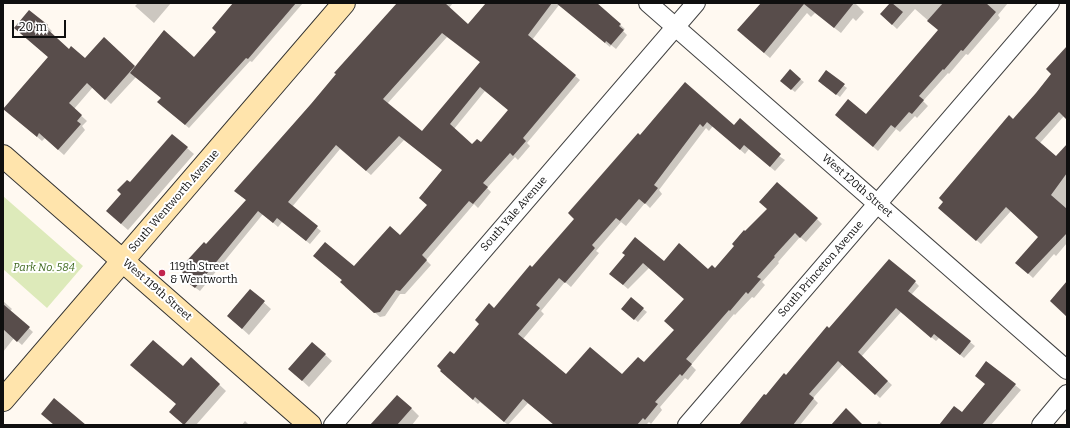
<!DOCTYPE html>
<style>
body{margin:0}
#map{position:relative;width:1070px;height:428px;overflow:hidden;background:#fff9f1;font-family:Bitter,serif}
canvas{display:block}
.frame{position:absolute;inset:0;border:4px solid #0f0f0f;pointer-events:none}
.scale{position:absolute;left:12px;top:20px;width:54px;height:18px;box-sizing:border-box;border:2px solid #0f0f0f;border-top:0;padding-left:5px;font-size:12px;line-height:14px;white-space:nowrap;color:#0f0f0f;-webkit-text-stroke:3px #fff;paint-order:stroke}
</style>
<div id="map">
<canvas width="1070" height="428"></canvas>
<div class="frame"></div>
<div class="scale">20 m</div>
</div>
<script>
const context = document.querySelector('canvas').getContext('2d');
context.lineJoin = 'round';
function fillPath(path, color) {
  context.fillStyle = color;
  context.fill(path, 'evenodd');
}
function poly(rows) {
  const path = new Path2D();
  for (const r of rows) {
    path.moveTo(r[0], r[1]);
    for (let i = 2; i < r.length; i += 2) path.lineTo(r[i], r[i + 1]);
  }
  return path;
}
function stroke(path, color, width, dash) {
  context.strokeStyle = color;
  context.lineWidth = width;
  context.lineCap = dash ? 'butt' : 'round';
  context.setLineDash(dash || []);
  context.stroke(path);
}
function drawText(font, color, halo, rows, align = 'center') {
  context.font = font + ' Bitter,serif';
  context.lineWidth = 4;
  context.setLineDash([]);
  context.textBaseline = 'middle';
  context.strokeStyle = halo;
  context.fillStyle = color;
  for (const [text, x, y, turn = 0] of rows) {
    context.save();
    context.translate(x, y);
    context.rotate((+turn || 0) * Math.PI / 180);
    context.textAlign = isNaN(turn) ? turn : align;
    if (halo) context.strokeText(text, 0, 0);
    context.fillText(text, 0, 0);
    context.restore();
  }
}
fillPath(poly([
 [3,196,83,266,47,308,3,269]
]), '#ddeaba');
fillPath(poly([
 [138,3,171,3,154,23,135,6],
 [234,3,303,3,252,62,250,61,189,128,162,106,162,98,136,77,111,104,93,87,74,109,87,121,82,126,85,130,64,155,45,138,42,141,10,114,49,58,21,33,47,26,52,31,50,33,69,50,85,59,104,39,136,68,194,58,217,32],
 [398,3,453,3,449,8,468,25,486,3,596,3,625,29,623,31,627,35,616,49,611,45,610,47,559,5,532,40,580,80,527,143,530,146,518,160,515,157,487,188,491,192,478,208,474,204,426,260,431,265,405,294,400,294,385,316,380,317,345,287,343,281,318,260,354,268,400,237,428,205,443,170,404,140,371,175,340,149,292,207,321,231,310,244,282,222,278,227,263,214,200,291,189,283,206,245,247,201,236,191],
 [447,37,481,63,422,132,387,104],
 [485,91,509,111,481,144,472,146,454,129],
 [761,3,855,3,864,12,856,21,853,18,841,33,815,13,811,17,807,13,770,58,744,36],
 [891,3,1008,3,998,15,1000,18,968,55,966,54,949,74,948,73,923,101,928,106,917,118,915,116,900,132,896,129,878,151,841,119,866,116,939,30,915,9,897,29,886,19],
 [1067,48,1067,119,1064,116,1040,143,1056,157,1067,145,1067,243,1056,256,1054,254,1033,278,1021,267,1039,237,1011,211,981,244,944,212,1013,121,1052,74],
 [826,72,847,88,840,97,822,84],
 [800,79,804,82,795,92,785,84],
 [685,83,734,126,785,160,775,171,749,149,745,154,713,126,709,131,706,128,659,190,662,194,650,208,645,203,626,226,621,222,596,251,599,253,571,287,565,282,541,311,544,314,523,339,566,375,622,376,644,364,675,330,685,300,649,268,628,289,616,279,626,255,708,271,715,269,817,219,822,224,806,242,800,237,778,262,779,263,762,282,765,285,754,298,752,297,735,315,734,314,691,365,696,370,688,380,685,378,660,407,662,410,651,424,649,422,646,425,555,425,528,403,508,425,480,402,478,404,446,376,454,356,575,219,640,136],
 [187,148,194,154,128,230,113,217,130,184],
 [915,282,919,286,911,295,975,346,964,358,939,338,936,341,901,312,861,357,892,385,880,398,843,364,813,398,818,403,800,425,739,425,830,330],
 [250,290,271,309,249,335,228,316],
 [631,299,647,312,638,322,626,312],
 [3,301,12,309,10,311,33,332,22,345,14,338,3,352],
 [312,343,332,361,309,387,296,375],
 [191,358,226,391,196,425,184,425,170,412,177,404],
 [987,362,1021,390,991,425,945,425,962,414,986,385],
 [411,408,419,416,412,425,372,425],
 [245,421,249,425,242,425],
 [879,421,883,425,876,425]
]), '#0003');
fillPath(poly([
 [233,3,296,3,248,59,246,58,185,125,157,102,161,98,130,73,164,30,194,57,216,32,212,28],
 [397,3,445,3,468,24,486,3,552,3,528,35,576,75,523,138,526,141,513,156,510,153,483,183,488,187,473,204,469,201,422,255,427,260,400,291,396,290,380,312,374,313,340,282,342,280,313,256,325,242,354,266,390,226,400,235,427,205,419,198,442,170,399,136,366,171,336,145,288,202,318,226,306,241,277,218,273,223,258,211,195,288,183,279,182,266,204,242,206,244,246,200,234,191,311,104,336,74,334,73],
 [442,33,480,62,422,131,383,99],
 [480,87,508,110,481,142,477,139,472,144,450,124],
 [556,3,597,3,621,24,619,26,624,30,611,45,606,41,605,43],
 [761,3,854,3,834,28,804,4,764,53,737,30],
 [890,3,892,3,903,12,892,25,880,14],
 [943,3,986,3,996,12,963,51,961,50,944,70,943,69,919,96,924,100,912,114,909,112,895,128,891,125,873,147,835,115,848,99,866,114,938,30,927,21],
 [29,10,48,25,45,27,69,49,71,46,85,58,104,37,135,66,105,100,87,83,69,103,82,115,77,121,81,124,58,150,39,133,37,137,3,109,48,57,14,28],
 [1067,46,1067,120,1059,112,1035,138,1056,156,1067,144,1067,173,1051,195,1067,209,1067,233,1028,274,1015,263,1038,237,1006,207,976,241,938,208,943,202,939,198,1009,115,1013,119,1036,93,1051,74,1046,69],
 [790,69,801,79,791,90,780,81],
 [826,70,845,84,836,95,818,81],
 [685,82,734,125,740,118,781,154,770,167,744,145,740,150,707,122,703,127,700,124,654,185,658,188,645,204,639,199,620,221,616,218,592,245,595,248,565,283,559,278,536,305,540,308,518,334,566,374,590,347,622,374,638,357,644,362,674,330,664,321,684,299,643,263,623,285,609,274,625,255,622,253,635,237,664,261,679,243,708,269,712,265,715,268,734,246,732,244,744,230,745,231,767,209,759,202,777,182,818,218,800,238,795,233,774,256,775,257,757,277,761,279,748,294,746,292,730,311,729,310,686,359,692,364,682,376,680,374,655,402,658,404,645,420,643,418,637,425,554,425,523,399,504,422,475,397,473,400,440,371,441,370,437,366,450,351,454,354,479,324,475,320,489,303,494,308,530,265,532,267,574,219,568,213,638,133,640,135],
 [172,134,188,147,121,224,106,211,121,194,117,190,127,180,130,182],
 [889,259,916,281,908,291,971,341,960,355,934,334,931,338,896,308,858,352,888,381,875,395,838,361,809,394,814,398,793,425,739,425,764,394,766,395,784,373,786,375,827,326,829,328],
 [1067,281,1067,317,1050,301],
 [250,289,265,301,242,329,227,316],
 [631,297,644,308,634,320,621,309],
 [3,304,30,327,17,342,3,329],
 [153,340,183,366,191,357,220,384,184,425,169,412,176,404,130,365],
 [312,342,326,354,302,381,288,369],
 [986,361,1016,384,982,425,939,425,954,406,962,412,985,384,975,376],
 [397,395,412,408,397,425,370,425],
 [54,398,86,425,54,425,41,414],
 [846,408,863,425,831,425]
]), '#584d4b');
const street = poly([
 [648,3,1067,370],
 [333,425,696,3],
 [687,425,1050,3],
 [1041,425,1067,394]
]);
const secondary = poly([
 [3,156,310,425],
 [3,400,344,3]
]);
stroke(street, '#424242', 20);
stroke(secondary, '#313131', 24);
stroke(street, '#fff', 18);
stroke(secondary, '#ffe4ac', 22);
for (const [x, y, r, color] of [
 [162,273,4,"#c2254d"]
]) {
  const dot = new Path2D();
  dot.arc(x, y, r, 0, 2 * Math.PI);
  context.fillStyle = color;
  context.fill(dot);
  stroke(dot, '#fff', 1.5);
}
drawText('11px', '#0f0f0f', '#fff', [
 ["West 120th Street",857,186,41],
 ["South Wentworth Avenue",174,201,-49],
 ["South Yale Avenue",514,214,-49],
 ["South Princeton Avenue",821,269,-49],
 ["West 119th Street",157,290,41]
]);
drawText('11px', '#0f0f0f', '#fff', [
 ["119th Street",170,267],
 ["& Wentworth",170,280]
], 'left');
drawText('italic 11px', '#3d681e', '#fff', [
 ["Park No. 584",44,268]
]);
</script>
